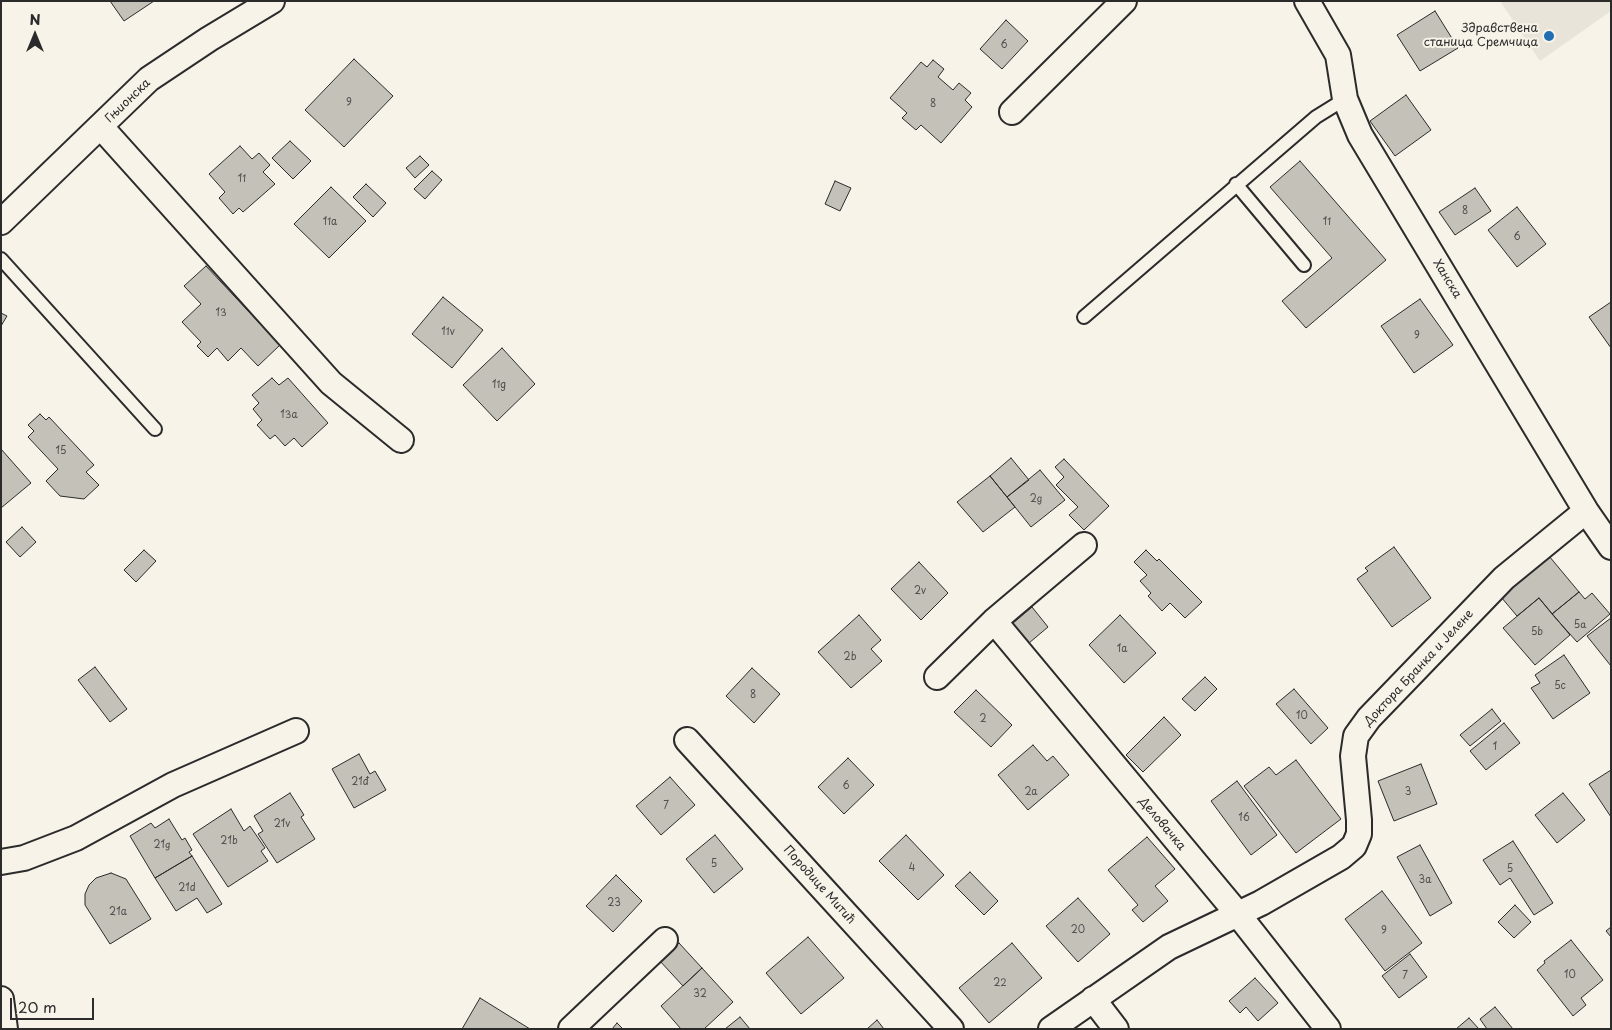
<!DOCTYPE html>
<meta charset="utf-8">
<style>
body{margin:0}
#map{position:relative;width:1612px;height:1030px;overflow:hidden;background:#f7f3e8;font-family:"Playpen Sans",sans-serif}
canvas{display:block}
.frame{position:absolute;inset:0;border:2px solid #2b2b2b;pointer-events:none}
.north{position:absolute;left:10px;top:10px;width:50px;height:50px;-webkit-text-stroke:4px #f7f3e8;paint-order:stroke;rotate:0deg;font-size:14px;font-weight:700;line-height:20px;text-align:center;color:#2b2b2b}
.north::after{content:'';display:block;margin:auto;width:18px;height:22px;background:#2b2b2b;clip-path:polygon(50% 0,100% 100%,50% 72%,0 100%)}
.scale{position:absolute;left:10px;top:998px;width:84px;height:22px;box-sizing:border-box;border:2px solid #2b2b2b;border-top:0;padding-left:6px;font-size:15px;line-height:18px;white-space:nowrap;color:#2b2b2b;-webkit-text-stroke:4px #f7f3e8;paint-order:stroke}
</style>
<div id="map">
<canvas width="1612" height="1030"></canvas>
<div class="frame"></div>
<div class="north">N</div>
<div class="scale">20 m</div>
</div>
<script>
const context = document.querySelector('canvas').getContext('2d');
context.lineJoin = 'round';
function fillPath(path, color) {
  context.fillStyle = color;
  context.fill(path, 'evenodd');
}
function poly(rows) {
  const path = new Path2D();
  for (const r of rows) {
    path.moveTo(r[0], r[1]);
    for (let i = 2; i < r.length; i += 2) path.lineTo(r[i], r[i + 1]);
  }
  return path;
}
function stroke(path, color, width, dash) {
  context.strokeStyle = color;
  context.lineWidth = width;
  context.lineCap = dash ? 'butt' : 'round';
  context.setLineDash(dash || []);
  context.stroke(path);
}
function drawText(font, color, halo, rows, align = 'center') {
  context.font = font + ' "Playpen Sans",sans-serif';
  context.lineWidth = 4;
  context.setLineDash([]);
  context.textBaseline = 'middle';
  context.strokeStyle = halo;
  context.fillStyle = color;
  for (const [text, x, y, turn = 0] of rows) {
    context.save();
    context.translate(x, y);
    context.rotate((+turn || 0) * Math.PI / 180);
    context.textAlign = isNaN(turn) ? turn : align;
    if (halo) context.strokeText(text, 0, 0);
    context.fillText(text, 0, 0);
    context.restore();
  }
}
fillPath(poly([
 [1500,1,1611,1,1611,11,1540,61]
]), '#e8e4da');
const building = poly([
 [110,1,154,1,124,21,110,1],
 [1435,11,1458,48,1420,71,1397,35,1435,11],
 [1006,20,1028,41,1002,69,980,49,1006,20],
 [354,59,393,96,344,147,305,110,354,59],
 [933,60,944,69,938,77,953,90,959,83,971,93,965,100,972,107,941,143,921,125,916,130,902,118,907,113,890,98,921,62,927,67,933,60],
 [1406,95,1431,130,1395,156,1370,121,1406,95],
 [290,141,311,161,293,179,272,158,290,141],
 [240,146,252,159,259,153,270,165,263,172,275,184,243,212,239,208,233,214,219,198,225,192,209,174,240,146],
 [420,156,429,165,415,178,406,168,420,156],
 [1300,161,1386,260,1306,328,1282,301,1332,258,1270,187,1300,161],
 [432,171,442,180,425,199,414,189,432,171],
 [835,181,851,188,840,211,825,204,835,181],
 [366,184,386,203,373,217,353,197,366,184],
 [331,187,366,221,329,258,294,224,331,187],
 [1475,188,1491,211,1455,235,1439,212,1475,188],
 [1517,207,1546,244,1517,267,1488,230,1517,207],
 [206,266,280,345,258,366,241,348,228,361,217,348,208,357,197,346,201,342,182,322,201,304,184,286,206,266],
 [443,297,483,330,452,368,412,334,443,297],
 [1420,299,1453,345,1414,373,1381,326,1420,299],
 [1611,302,1611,348,1589,317,1611,302],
 [1,313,7,316,1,326,1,313],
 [502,348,535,384,497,421,463,385,502,348],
 [272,378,279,385,288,378,328,423,302,447,294,438,285,446,275,435,270,439,257,425,262,420,253,409,259,403,252,395,272,378],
 [40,414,46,420,49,417,94,465,86,472,99,485,84,499,60,496,46,481,58,469,28,437,34,431,28,425,40,414],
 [1,449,31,483,1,508,1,449],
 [1011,458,1029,480,1007,497,990,476,1011,458],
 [1064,459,1109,506,1084,530,1069,515,1078,507,1056,485,1064,477,1055,467,1064,459],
 [1040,470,1065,500,1031,527,1007,497,1040,470],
 [990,476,1015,507,983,532,957,502,990,476],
 [22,527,36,542,20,557,6,542,22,527],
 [1394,547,1431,598,1392,627,1357,579,1368,571,1365,568,1394,547],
 [144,550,156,561,136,582,124,570,144,550],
 [1146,550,1157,561,1159,559,1202,602,1185,618,1170,603,1162,611,1148,596,1151,593,1140,581,1147,575,1134,562,1146,550],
 [1549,556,1579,592,1552,614,1539,598,1517,616,1501,597,1549,556],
 [919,562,948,593,921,620,891,589,919,562],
 [1579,592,1585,599,1592,593,1610,614,1577,642,1552,614,1579,592],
 [1539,598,1570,635,1535,665,1503,628,1539,598],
 [1032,607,1048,627,1029,643,1012,624,1032,607],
 [859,615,881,640,871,649,882,661,851,688,818,652,859,615],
 [1120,615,1156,653,1124,683,1089,645,1120,615],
 [1611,618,1611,666,1587,636,1611,618],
 [1564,655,1590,693,1553,719,1531,688,1540,683,1535,675,1564,655],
 [95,667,127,709,110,722,78,680,95,667],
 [752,668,780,694,754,723,726,696,752,668],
 [1205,677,1217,689,1195,711,1182,699,1205,677],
 [1294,689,1328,728,1311,744,1276,704,1294,689],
 [976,690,1012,725,991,747,954,712,976,690],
 [1492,709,1501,721,1470,746,1460,735,1492,709],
 [1164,717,1181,735,1143,772,1126,755,1164,717],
 [1504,723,1520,743,1486,770,1470,751,1504,723],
 [1033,745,1047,761,1053,756,1069,775,1028,810,998,775,1033,745],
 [359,754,370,774,375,771,386,790,354,808,332,769,359,754],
 [848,758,874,785,844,814,818,787,848,758],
 [1296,760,1341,819,1296,853,1244,786,1269,767,1276,775,1296,760],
 [1421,764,1437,804,1394,821,1378,781,1421,764],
 [1611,770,1611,817,1589,784,1611,770],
 [670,777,695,805,661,835,636,806,670,777],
 [1237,781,1277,835,1251,855,1211,801,1237,781],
 [290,793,304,815,301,817,315,839,277,863,258,834,263,831,254,816,290,793],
 [1563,793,1585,820,1557,843,1535,815,1563,793],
 [231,809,244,831,250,826,265,848,261,851,268,861,228,887,193,834,231,809],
 [169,819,182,840,185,838,192,850,189,852,192,856,155,878,130,836,151,823,155,828,169,819],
 [715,835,743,869,714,893,686,859,715,835],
 [906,835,944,875,918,900,879,861,906,835],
 [1147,837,1175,869,1155,886,1168,901,1143,922,1132,910,1138,905,1108,870,1147,837],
 [1513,841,1553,903,1534,915,1510,878,1500,885,1483,860,1513,841],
 [1420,845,1452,903,1430,916,1397,857,1420,845],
 [192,856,222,904,207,913,197,898,176,911,155,878,192,856],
 [970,872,998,901,984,915,955,886,970,872],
 [111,873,126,879,151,919,110,944,85,905,85,894,89,885,96,878,111,873],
 [616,875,642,901,613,932,586,906,616,875],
 [1382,891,1422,943,1385,971,1345,919,1382,891],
 [1078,898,1110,934,1078,962,1046,926,1078,898],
 [1515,905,1531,922,1514,938,1498,922,1515,905],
 [1611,927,1611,937,1606,931,1611,927],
 [808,937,844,978,801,1014,766,973,808,937],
 [1571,940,1603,980,1581,998,1586,1005,1573,1016,1537,970,1545,963,1544,961,1571,940],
 [679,943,702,968,683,986,659,960,679,943],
 [1012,943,1042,978,989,1023,959,988,1012,943],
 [1410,954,1427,977,1399,998,1382,976,1410,954],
 [702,968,733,1002,704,1029,681,1029,661,1006,702,968],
 [1255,978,1278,1003,1258,1021,1246,1007,1240,1013,1229,1001,1255,978],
 [480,998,530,1029,462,1029,480,998],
 [1495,1007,1513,1029,1487,1029,1480,1019,1495,1007],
 [740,1017,750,1029,725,1029,740,1017],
 [1469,1018,1479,1029,1456,1029,1469,1018],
 [877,1020,884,1029,867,1029,877,1020],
 [617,1023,623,1029,612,1029,617,1023]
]);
fillPath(building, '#c4c1b9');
stroke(building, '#2b2b2b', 1);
const service = poly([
 [1236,184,1304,265],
 [1,259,155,429],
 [1084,317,1316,117,1345,99]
]);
const minor = poly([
 [1307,1,1338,55,1345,99,1360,135,1586,511,1611,547],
 [1012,112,1124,1],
 [101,127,331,383,401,440],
 [1,222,149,79,209,39,272,1],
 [994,621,1237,913,1328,1029],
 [937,677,994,621,1084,545],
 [687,740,951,1029],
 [1,862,24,858,76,838,173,785,296,731],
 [1,999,5,1029],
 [1093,999,1116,1029],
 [571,1029,665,940],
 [1051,1029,1169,947,1261,903,1341,857,1354,846,1359,834,1359,820,1353,756,1356,736,1369,718,1504,578,1586,511]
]);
stroke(service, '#2b2b2b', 16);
stroke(minor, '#2b2b2b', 28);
stroke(service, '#f7f3e8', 12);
stroke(minor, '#f7f3e8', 24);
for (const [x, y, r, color] of [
 [1549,36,6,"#1f6fb2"]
]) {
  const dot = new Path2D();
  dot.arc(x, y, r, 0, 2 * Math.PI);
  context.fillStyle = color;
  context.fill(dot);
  stroke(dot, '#f7f3e8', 2);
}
drawText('10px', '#51504e', null, [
 ["6",1004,45],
 ["9",349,103],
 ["8",933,104],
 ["11",242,179],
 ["8",1465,211],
 ["11a",330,222],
 ["11",1327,222],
 ["6",1517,237],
 ["13",221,313],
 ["11v",448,332],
 ["9",1417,336],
 ["11g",499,385],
 ["13a",289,415],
 ["15",61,451],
 ["2g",1036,499],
 ["2v",920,591],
 ["5a",1580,625],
 ["5b",1537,632],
 ["1a",1122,649],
 ["2b",850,657],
 ["5c",1560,686],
 ["8",753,695],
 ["10",1302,716],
 ["2",983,719],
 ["1",1495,747],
 ["21đ",360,782],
 ["6",846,786],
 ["2a",1031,792],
 ["3",1408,792],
 ["7",666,806],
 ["16",1244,818],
 ["21v",282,824],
 ["21b",229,841],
 ["21g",162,845],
 ["5",714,864],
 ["4",912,868],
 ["5",1510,869],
 ["3a",1425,880],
 ["21d",187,888],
 ["23",614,903],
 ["21a",118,912],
 ["20",1078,930],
 ["9",1384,931],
 ["10",1570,975],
 ["7",1405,976],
 ["22",1000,983],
 ["32",700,994]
]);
drawText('12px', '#2b2b2b', '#f7f3e8', [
 ["Здравствена",1538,29],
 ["станица Сремчица",1538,43]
], 'right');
drawText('12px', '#2b2b2b', '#f7f3e8', [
 ["Гњионска",128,101,-44],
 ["Ханска",1447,279,59],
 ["Доктора Бранка и Јелене",1419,668,-47],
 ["Деловачка",1162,824,50],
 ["Породице Митић",819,885,48]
]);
</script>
